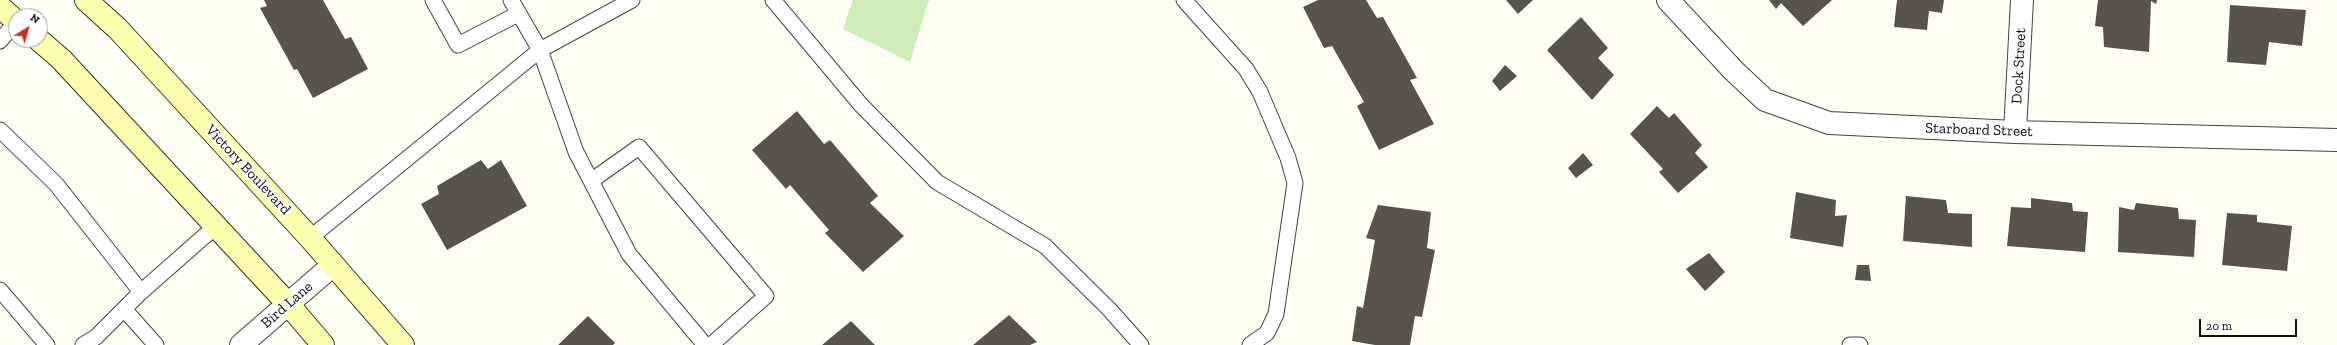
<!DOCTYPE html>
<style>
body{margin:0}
#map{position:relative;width:2337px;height:345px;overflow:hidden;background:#fffef3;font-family:"Zilla Slab",serif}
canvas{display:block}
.north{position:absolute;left:8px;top:8px;width:40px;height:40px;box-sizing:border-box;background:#fff;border:1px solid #9f9f9f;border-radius:50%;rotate:37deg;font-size:11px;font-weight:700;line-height:16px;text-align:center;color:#101010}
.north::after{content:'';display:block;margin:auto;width:14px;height:18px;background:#c72e21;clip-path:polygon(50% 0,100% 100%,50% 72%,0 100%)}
.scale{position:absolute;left:2199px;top:319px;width:98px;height:18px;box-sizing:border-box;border:2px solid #101010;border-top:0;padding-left:5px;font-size:12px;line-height:14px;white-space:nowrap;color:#101010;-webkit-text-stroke:3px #fff;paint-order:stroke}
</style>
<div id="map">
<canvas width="2337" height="345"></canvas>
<div class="north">N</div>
<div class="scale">20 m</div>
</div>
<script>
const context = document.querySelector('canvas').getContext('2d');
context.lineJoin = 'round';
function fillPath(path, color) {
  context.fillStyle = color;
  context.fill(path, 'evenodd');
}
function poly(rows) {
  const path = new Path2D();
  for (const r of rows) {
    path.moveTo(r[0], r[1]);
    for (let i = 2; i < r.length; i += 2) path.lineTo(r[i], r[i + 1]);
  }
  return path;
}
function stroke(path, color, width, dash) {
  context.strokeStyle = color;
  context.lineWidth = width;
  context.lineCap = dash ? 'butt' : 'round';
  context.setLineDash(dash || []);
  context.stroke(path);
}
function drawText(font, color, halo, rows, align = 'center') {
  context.font = font + ' "Zilla Slab",serif';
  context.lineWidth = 4;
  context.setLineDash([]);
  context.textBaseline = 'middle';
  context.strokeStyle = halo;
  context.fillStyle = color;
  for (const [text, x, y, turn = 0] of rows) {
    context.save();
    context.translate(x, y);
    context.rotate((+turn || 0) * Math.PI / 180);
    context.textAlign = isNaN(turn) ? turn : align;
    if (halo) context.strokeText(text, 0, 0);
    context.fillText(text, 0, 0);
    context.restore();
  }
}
fillPath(poly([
 [853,0,929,0,910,62,843,29]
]), '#cdecba');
fillPath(poly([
 [264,0,323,0,345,39,351,37,368,69,313,98,297,69,294,70,260,8,267,6],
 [1318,0,1366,0,1377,18,1383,17,1417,78,1410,80,1434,124,1379,150,1357,106,1364,102,1332,46,1324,48,1303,7],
 [1506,0,1533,0,1518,14],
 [1769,0,1832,0,1803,26,1781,3,1776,9],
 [1897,0,1944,0,1942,13,1929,11,1927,30,1894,27],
 [2098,0,2157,0,2156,4,2151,1,2149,52,2104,47,2103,27,2095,26],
 [2230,5,2306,10,2302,46,2269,42,2266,65,2227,62],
 [1581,17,1608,48,1598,58,1614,75,1592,100,1547,50],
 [1505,65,1517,76,1500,91,1492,81],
 [1657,106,1669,118,1674,113,1702,145,1695,153,1708,167,1678,193,1659,172,1663,169,1630,134],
 [797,111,824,144,830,140,878,196,870,203,904,236,863,272,825,233,829,230,790,185,786,189,752,150],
 [1583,153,1593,165,1576,178,1568,168],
 [481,160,488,169,501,160,527,206,447,250,421,204,439,194,437,186],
 [1796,192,1836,200,1835,216,1847,215,1843,247,1790,238],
 [1906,196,1946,200,1948,213,1972,214,1972,247,1903,241],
 [2031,198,2072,203,2073,211,2088,212,2085,252,2007,246,2011,207,2031,208],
 [2136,203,2178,208,2179,219,2196,220,2194,257,2118,252,2119,207,2134,210],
 [1378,205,1431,212,1427,248,1435,250,1422,317,1415,316,1410,345,1375,345,1352,341,1357,306,1363,308,1375,240,1366,238],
 [2227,213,2257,215,2257,222,2292,226,2287,271,2222,265],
 [1709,253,1725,272,1705,291,1686,269],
 [1857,265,1869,265,1871,281,1855,280],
 [1009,315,1037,342,1030,345,973,345],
 [588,316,615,343,613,345,558,345],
 [851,321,875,345,822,345]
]), '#59534c');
const service = poly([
 [433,0,458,45,518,14],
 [511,0,540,50,576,152,629,254,705,345],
 [773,0,861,105,937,182,1045,246,1109,309,1141,345],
 [1184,0,1246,69,1260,92,1288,158,1295,183,1276,314,1267,333,1250,345],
 [0,41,16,22],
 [0,130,56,184,141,292,96,337,83,345],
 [591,181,639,147,766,296,711,345],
 [310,238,540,50,632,0],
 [0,290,47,345],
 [141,292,216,226],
 [124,309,156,345],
 [1850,345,1860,345]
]);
const minor = poly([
 [1668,0,1734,71,1765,100,1829,123,2015,132,2337,140],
 [2015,132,2022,0],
 [241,345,333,265]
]);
const secondary = poly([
 [86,0,118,29,310,238,403,345],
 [0,7,16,21],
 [39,40,61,59,288,304,323,345]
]);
stroke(service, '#434343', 17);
stroke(minor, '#434343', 24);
stroke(secondary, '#323232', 24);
stroke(service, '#fff', 15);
stroke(minor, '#fff', 22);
stroke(secondary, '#feffae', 22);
drawText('15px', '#101010', '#fff', [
 ["Dock Street",2019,66,-87],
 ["Starboard Street",1979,130,2],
 ["Victory Boulevard",248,170,47],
 ["Bird Lane",287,305,-41]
]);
</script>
